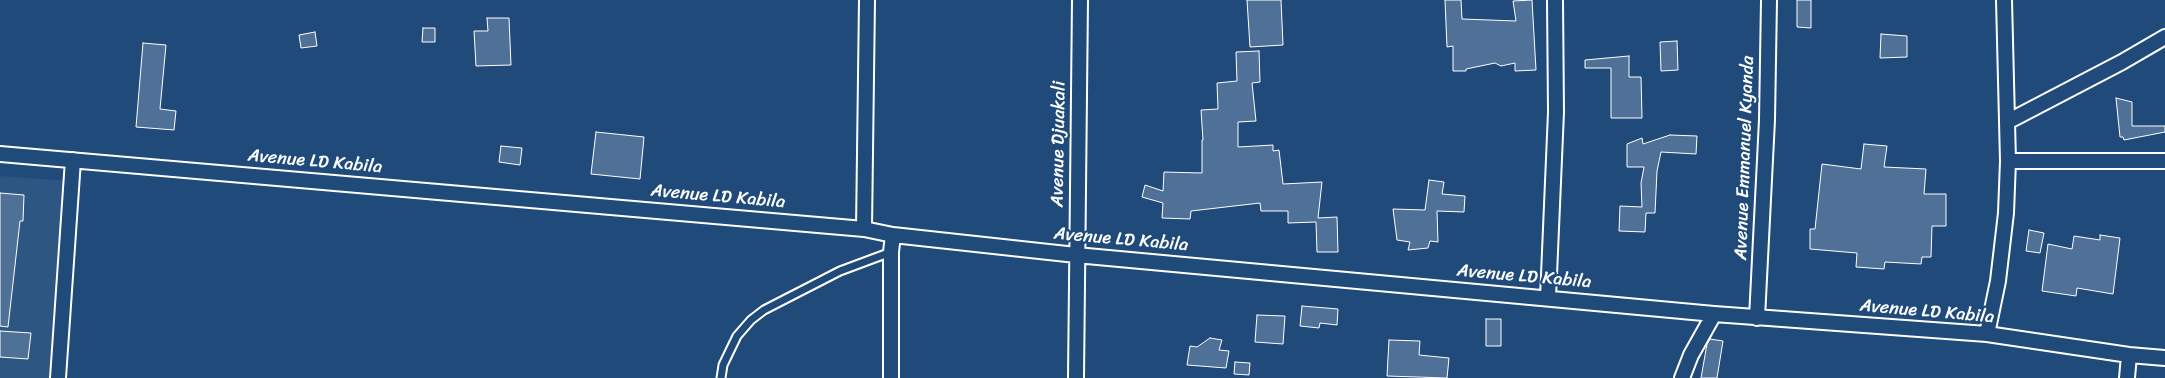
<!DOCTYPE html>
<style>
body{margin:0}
canvas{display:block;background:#1f4a7a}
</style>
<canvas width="2165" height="378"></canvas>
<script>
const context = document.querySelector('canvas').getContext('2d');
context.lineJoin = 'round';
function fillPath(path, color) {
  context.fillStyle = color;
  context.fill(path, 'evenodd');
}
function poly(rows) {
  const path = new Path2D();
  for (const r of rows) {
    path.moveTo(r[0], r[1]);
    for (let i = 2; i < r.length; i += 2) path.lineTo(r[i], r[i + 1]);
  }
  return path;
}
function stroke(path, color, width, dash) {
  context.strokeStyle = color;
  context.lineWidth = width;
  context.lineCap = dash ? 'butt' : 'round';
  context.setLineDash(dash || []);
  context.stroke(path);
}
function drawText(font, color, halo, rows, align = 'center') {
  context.font = font + ' Sriracha,sans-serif';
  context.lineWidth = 4.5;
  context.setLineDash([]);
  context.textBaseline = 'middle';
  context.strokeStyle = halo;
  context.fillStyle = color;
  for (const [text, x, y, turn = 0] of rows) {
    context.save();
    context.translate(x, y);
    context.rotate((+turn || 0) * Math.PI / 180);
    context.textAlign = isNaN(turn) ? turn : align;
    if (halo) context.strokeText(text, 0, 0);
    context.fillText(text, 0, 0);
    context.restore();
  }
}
fillPath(poly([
 [0,176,71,181,54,378,0,378]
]), '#2e5683');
const building = poly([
 [1247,0,1281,0,1283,45,1250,47,1247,0],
 [1445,0,1461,0,1462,19,1516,21,1513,1,1532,0,1536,70,1515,71,1515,63,1501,66,1495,63,1466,69,1466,71,1453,71,1453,46,1447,47,1445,0],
 [1797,0,1811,0,1811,28,1797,27,1797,0],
 [487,18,509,18,511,65,476,66,474,31,488,31,487,18],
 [423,28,435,28,435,42,422,42,423,28],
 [315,32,317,46,301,48,299,35,315,32],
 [1881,34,1907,36,1907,57,1880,58,1881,34],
 [1677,41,1678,70,1661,71,1660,42,1677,41],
 [143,43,166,45,160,109,176,111,174,130,136,127,143,43],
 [1259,51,1260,82,1252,83,1256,121,1238,122,1238,147,1273,145,1273,151,1279,150,1283,184,1322,182,1318,218,1337,217,1338,252,1317,252,1316,222,1288,223,1288,211,1261,211,1260,203,1191,211,1190,219,1162,218,1163,203,1142,197,1145,185,1163,191,1164,172,1202,173,1202,140,1203,140,1201,110,1218,109,1217,83,1237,81,1236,52,1259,51],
 [1629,56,1629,77,1641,77,1642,118,1611,118,1611,68,1585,68,1585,60,1629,56],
 [2116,98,2132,102,2132,126,2165,126,2165,132,2124,140,2123,137,2120,137,2116,98],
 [596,132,644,137,640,179,591,174,596,132],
 [1670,135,1697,136,1696,154,1661,152,1657,171,1655,213,1646,213,1645,232,1619,231,1620,206,1642,207,1641,183,1644,167,1627,167,1627,144,1642,138,1643,144,1670,135],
 [1864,144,1887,146,1884,167,1926,169,1924,194,1946,194,1946,226,1932,226,1931,257,1922,257,1921,264,1885,262,1884,269,1856,267,1857,253,1810,249,1810,229,1815,229,1822,164,1861,169,1864,144],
 [501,146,522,148,520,165,499,162,501,146],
 [1429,180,1444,182,1442,194,1465,196,1464,212,1437,211,1438,242,1430,241,1428,248,1408,250,1410,242,1397,240,1393,209,1425,210,1429,180],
 [0,193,24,195,23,221,20,221,8,327,0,326,0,193],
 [2029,230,2044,233,2040,253,2026,251,2029,230],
 [2100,235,2120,238,2113,294,2077,288,2076,296,2042,291,2048,244,2072,249,2074,236,2100,240,2100,235],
 [1302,306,1338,309,1337,325,1320,323,1319,328,1300,326,1302,306],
 [1257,315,1285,316,1283,344,1255,342,1257,315],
 [1486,319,1501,319,1501,346,1486,346,1486,319],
 [0,331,31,333,28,359,0,357,0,331],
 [1210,338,1222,340,1219,350,1229,351,1226,368,1187,365,1190,346,1197,347,1210,338],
 [1710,339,1723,341,1717,378,1701,378,1707,344,1710,339],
 [1389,340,1420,341,1419,355,1449,358,1447,378,1387,376,1389,340],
 [1235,362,1250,363,1249,375,1234,374,1235,362]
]);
fillPath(building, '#507197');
stroke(building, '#fff', 1);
const service = poly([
 [721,378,723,365,737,336,751,320,764,310,840,271,891,252]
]);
const minor = poly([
 [2007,122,2122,62,2165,37],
 [0,154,864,229,893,235,1076,255,1714,314,1987,334,2129,355,2165,358],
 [2008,161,2165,161],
 [864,229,867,0],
 [1548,298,1556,112,1555,0],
 [1757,318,1767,120,1769,0],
 [1987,334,1998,281,2006,213,2008,161,2004,0],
 [58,378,73,160],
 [891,378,891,252,893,235],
 [1076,378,1080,0],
 [1682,378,1691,355,1714,314],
 [2127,378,2129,355]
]);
stroke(service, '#fff', 11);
stroke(minor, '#fff', 18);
stroke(service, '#1f4a7a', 7);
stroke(minor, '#1f4a7a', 14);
drawText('18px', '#fff', '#1f4a7a', [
 ["Avenue Djuakali",1059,144,-89],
 ["Avenue Emmanuel Kyanda",1745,158,-88],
 ["Avenue LD Kabila",315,162,5],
 ["Avenue LD Kabila",718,197,5],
 ["Avenue LD Kabila",1121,240,5],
 ["Avenue LD Kabila",1524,277,5],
 ["Avenue LD Kabila",1927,312,5]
]);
</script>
